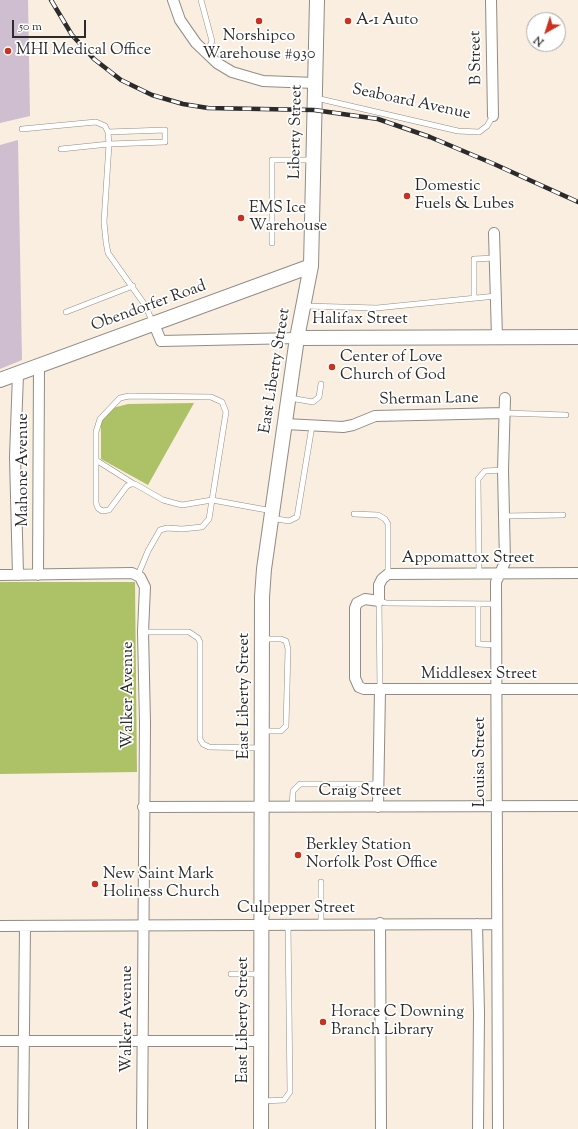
<!DOCTYPE html>
<style>
body{margin:0}
#map{position:relative;width:578px;height:1129px;overflow:hidden;background:#f9eedf;font-family:"Sorts Mill Goudy",serif}
canvas{display:block}
.north{position:absolute;left:526px;top:12px;width:40px;height:40px;box-sizing:border-box;background:#fff;border:1px solid #aaa;border-radius:50%;rotate:219deg;font-size:11px;font-weight:700;line-height:16px;text-align:center;color:#2b2b2b}
.north::after{content:'';display:block;margin:auto;width:14px;height:18px;background:#c8321e;clip-path:polygon(50% 0,100% 100%,50% 72%,0 100%)}
.scale{position:absolute;left:12px;top:20px;width:74px;height:18px;box-sizing:border-box;border:2px solid #2b2b2b;border-top:0;padding-left:5px;font-size:12px;line-height:14px;white-space:nowrap;color:#2b2b2b;-webkit-text-stroke:3px #fff;paint-order:stroke}
</style>
<div id="map">
<canvas width="578" height="1129"></canvas>
<div class="north">N</div>
<div class="scale">50 m</div>
</div>
<script>
const context = document.querySelector('canvas').getContext('2d');
context.lineJoin = 'round';
function fillPath(path, color) {
  context.fillStyle = color;
  context.fill(path, 'evenodd');
}
function poly(rows) {
  const path = new Path2D();
  for (const r of rows) {
    path.moveTo(r[0], r[1]);
    for (let i = 2; i < r.length; i += 2) path.lineTo(r[i], r[i + 1]);
  }
  return path;
}
function stroke(path, color, width, dash) {
  context.strokeStyle = color;
  context.lineWidth = width;
  context.lineCap = dash ? 'butt' : 'round';
  context.setLineDash(dash || []);
  context.stroke(path);
}
function drawText(font, color, halo, rows, align = 'center') {
  context.font = font + ' "Sorts Mill Goudy",serif';
  context.lineWidth = 3.5;
  context.setLineDash([]);
  context.textBaseline = 'middle';
  context.strokeStyle = halo;
  context.fillStyle = color;
  for (const [text, x, y, turn = 0] of rows) {
    context.save();
    context.translate(x, y);
    context.rotate((+turn || 0) * Math.PI / 180);
    context.textAlign = isNaN(turn) ? turn : align;
    if (halo) context.strokeText(text, 0, 0);
    context.fillText(text, 0, 0);
    context.restore();
  }
}
fillPath(poly([
 [0,0,28,0,30,116,0,123],
 [18,140,22,360,0,369,0,145]
]), '#cebed0');
fillPath(poly([
 [194,403,148,485,101,459,101,415,105,410,128,404],
 [0,582,135,582,137,772,0,774]
]), '#adc266');
const lane = poly([
 [201,0,212,41,207,53],
 [316,98,458,131,479,132,487,126,493,116],
 [22,129,96,122,105,126,108,132],
 [61,149,109,144,165,142,165,130,108,132,109,144,104,222,106,242,108,253,145,305,153,323],
 [272,243,272,160,312,160],
 [474,298,474,259,495,258],
 [305,306,377,308,496,296],
 [66,312,133,286],
 [290,398,313,402,319,397,321,384],
 [504,413,566,415],
 [96,460,134,484],
 [354,514,378,515,385,519,388,524,388,574],
 [504,516,563,515],
 [479,573,478,479,485,471,503,470],
 [138,575,148,551,160,530,167,528,182,529,202,527,209,519,212,500,182,505,174,503,163,500,135,484,131,484,127,486,109,510,102,511,98,508,96,503,96,432,100,419,120,398,129,396,211,397,222,402,226,412,212,500,267,510,277,519,289,521,297,517,312,426],
 [478,604,478,644,496,645],
 [143,632,189,632,198,638,200,642,200,739,203,744,209,747,261,748],
 [380,690,379,601,386,603,496,604],
 [263,731,281,731,286,726,288,649,286,641,281,639,263,639],
 [292,807,293,791,300,784,379,784],
 [321,924,321,882],
 [231,974,259,974],
 [263,1101,284,1100,290,1092,288,924]
]);
const street = poly([
 [173,0,180,20,196,43,217,63,232,72,263,81,315,83],
 [491,0,493,116],
 [494,233,497,337],
 [154,324,161,341,297,338],
 [18,374,15,457,18,575],
 [285,424,343,427,353,425,375,416,504,413],
 [578,573,388,574,382,579,379,585,379,601,365,599,357,603,355,608,355,678,359,687,364,689,578,689],
 [0,575,132,573,140,577,145,587,143,632,145,723,142,1129],
 [38,575,39,366],
 [143,807,578,806],
 [378,807,380,690],
 [380,923,381,1129],
 [477,924,479,1013,478,1129],
 [0,926,497,924],
 [0,1041,261,1041],
 [23,1129,25,926],
 [498,1129,496,582,505,562,503,470,505,398]
]);
const secondary = poly([
 [297,338,578,337],
 [0,380,311,266],
 [261,1129,262,597,264,569,297,338,311,266,317,0]
]);
stroke(lane, '#928c85', 6);
stroke(street, '#928c85', 12);
stroke(secondary, '#928c85', 16);
stroke(lane, '#fff', 5);
stroke(street, '#fff', 10);
stroke(secondary, '#fff', 14);
const rail = poly([
 [51,0,72,35,94,59,121,80,152,95,183,104,208,108,314,110,378,119,430,137,494,164,578,202]
]);
stroke(rail, '#2b2b2b', 4.5);
stroke(rail, '#fff', 3, [9]);
for (const [x, y, r, color] of [
 [259,21,4,"#c8321e"],
 [348,21,4,"#c8321e"],
 [8,51,4,"#c8321e"],
 [407,196,4,"#c8321e"],
 [241,218,4,"#c8321e"],
 [332,367,4,"#c8321e"],
 [298,855,4,"#c8321e"],
 [95,884,4,"#c8321e"],
 [323,1022,4,"#c8321e"]
]) {
  const dot = new Path2D();
  dot.arc(x, y, r, 0, 2 * Math.PI);
  context.fillStyle = color;
  context.fill(dot);
  stroke(dot, '#fff', 1.5);
}
drawText('16px', '#2b2b2b', '#fff', [
 ["A-1 Auto",356,21],
 ["Norshipco",259,37,"center"],
 ["Warehouse #930",259,55,"center"],
 ["MHI Medical Office",16,51],
 ["Domestic",415,187],
 ["Fuels & Lubes",415,205],
 ["EMS Ice",249,209],
 ["Warehouse",249,227],
 ["Center of Love",340,358],
 ["Church of God",340,376],
 ["Berkley Station",306,846],
 ["Norfolk Post Office",306,864],
 ["New Saint Mark",103,875],
 ["Holiness Church",103,893],
 ["Horace C Downing",331,1013],
 ["Branch Library",331,1031]
], 'left');
drawText('16px', '#2b2b2b', '#fff', [
 ["B Street",477,58,-91],
 ["Seaboard Avenue",411,103,12],
 ["Liberty Street",297,132,-89],
 ["Obendorfer Road",149,307,-20],
 ["Halifax Street",360,320],
 ["East Liberty Street",276,371,-81],
 ["Sherman Lane",429,400,-1],
 ["Mahone Avenue",24,470,-90],
 ["Appomattox Street",468,559],
 ["Middlesex Street",479,675],
 ["Walker Avenue",129,695,-90],
 ["East Liberty Street",245,696,-90],
 ["Louisa Street",481,762,-90],
 ["Craig Street",360,792],
 ["Culpepper Street",296,909],
 ["Walker Avenue",128,1019,-90],
 ["East Liberty Street",244,1020,-90]
]);
</script>
